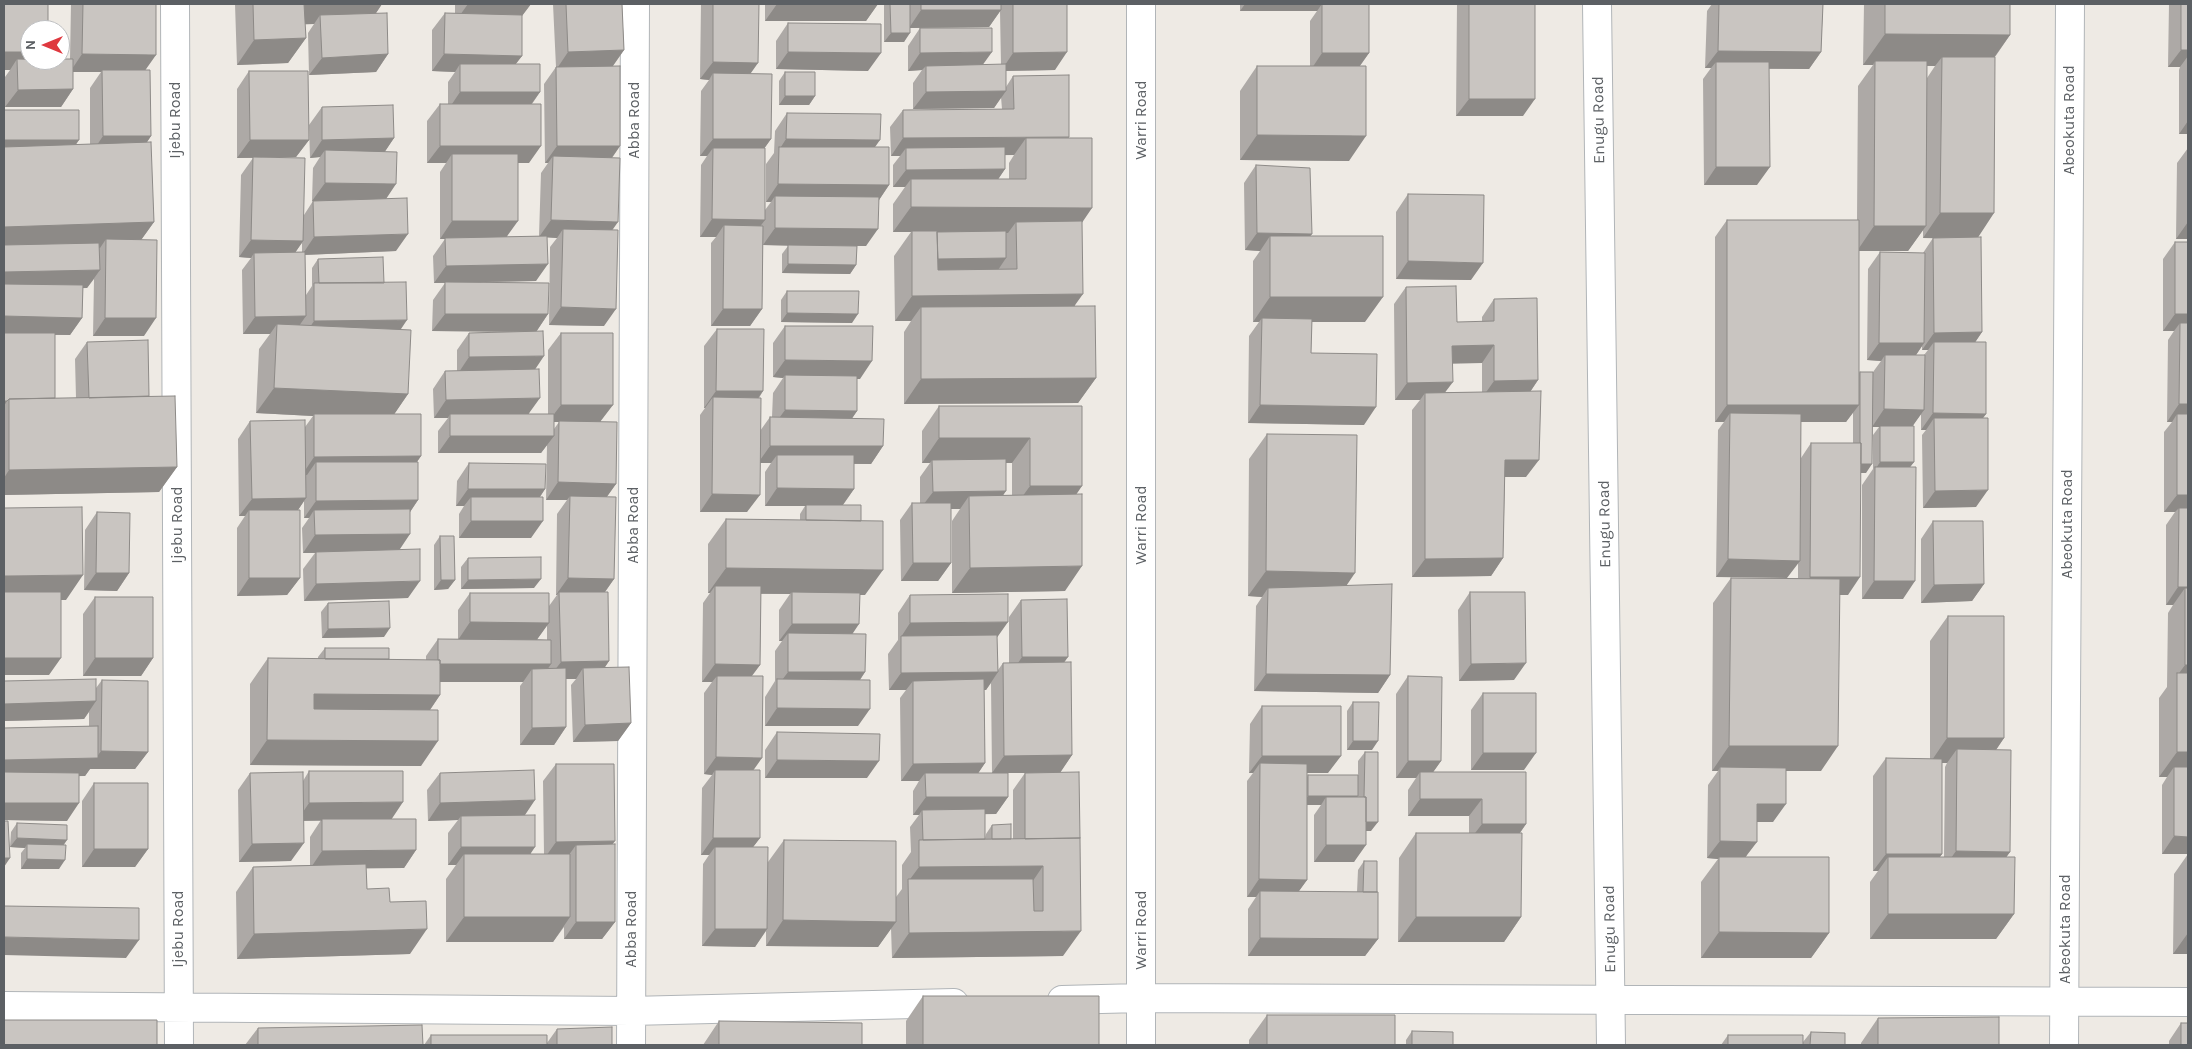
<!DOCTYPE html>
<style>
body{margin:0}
#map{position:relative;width:2192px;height:1049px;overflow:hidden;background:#eeeae4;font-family:Karla,sans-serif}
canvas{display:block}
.frame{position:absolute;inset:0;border:5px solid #5c6064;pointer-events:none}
.north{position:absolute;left:20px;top:20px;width:50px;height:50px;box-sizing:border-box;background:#fff;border:1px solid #bebfc1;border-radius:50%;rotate:270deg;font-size:14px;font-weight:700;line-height:20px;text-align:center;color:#5c6064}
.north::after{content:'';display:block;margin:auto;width:18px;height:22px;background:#df383f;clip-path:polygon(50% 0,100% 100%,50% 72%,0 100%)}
</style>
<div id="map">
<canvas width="2192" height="1049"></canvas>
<div class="frame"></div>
<div class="north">N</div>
</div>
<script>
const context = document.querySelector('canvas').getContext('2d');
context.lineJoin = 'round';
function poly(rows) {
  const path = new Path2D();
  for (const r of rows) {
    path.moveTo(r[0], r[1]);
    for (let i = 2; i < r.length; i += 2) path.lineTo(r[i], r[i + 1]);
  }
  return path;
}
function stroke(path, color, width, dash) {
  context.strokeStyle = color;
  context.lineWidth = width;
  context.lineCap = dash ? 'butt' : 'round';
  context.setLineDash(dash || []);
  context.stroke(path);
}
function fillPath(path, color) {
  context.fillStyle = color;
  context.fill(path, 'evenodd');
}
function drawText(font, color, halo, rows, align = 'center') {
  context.font = font + ' Karla,sans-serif';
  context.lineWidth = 4;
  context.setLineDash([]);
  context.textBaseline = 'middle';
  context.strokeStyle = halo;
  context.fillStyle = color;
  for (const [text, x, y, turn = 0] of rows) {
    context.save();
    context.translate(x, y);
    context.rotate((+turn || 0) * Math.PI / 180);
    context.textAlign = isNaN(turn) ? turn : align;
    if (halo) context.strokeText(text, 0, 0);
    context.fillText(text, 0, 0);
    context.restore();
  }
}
const minor = poly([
 [175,4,179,1045],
 [1141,4,1141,1045],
 [1597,4,1611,1045],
 [1062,1000,1141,998,2188,1002],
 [4,1006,631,1011,954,1003],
 [631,1045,635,4],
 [2064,1045,2070,4]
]);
stroke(minor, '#b1b5b8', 30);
stroke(minor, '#fff', 28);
fillPath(poly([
 [4,4,30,60,70,59,71,4,156,4,145,70,151,136,147,142,154,222,141,240,144,336,93,336,94,279,87,288,83,288,82,318,70,335,55,335,55,398,76,398,75,359,87,342,149,396,177,467,159,492,4,495,4,110,76,145,90,144,90,88,101,72,73,72,73,89,61,107,5,107,5,77,10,70],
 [235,4,382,4,376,13,388,54,376,72,309,75,308,33,314,24,305,24,306,38,288,63,237,65],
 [455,4,531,4,522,16,522,56,515,64,540,92,532,104,529,163,518,163,507,237,539,236,541,173,548,163,545,163,544,84,556,67,553,4,622,4,624,50,613,66,620,146,612,158,612,230,604,326,549,325,550,247,557,238,547,237,536,281,481,282,548,314,536,332,535,369,529,414,548,414,548,350,561,333,601,422,616,484,606,497,614,579,605,592,609,661,605,667,631,723,618,741,573,742,571,685,576,679,566,679,566,727,554,745,520,745,520,686,523,682,440,682,440,695,430,710,421,766,250,765,250,684,268,658,318,659,318,657,325,648,389,659,426,660,426,656,438,639,458,639,458,610,470,593,549,606,557,595,556,595,557,514,567,500,546,500,547,445,541,453,438,453,438,431,448,418,434,418,433,389,445,371,457,371,457,350,469,333,521,332,432,331,433,300,445,283,434,283,433,256,445,239,440,239,440,172,446,163,427,163,427,121,440,104,448,104,448,82,455,72,432,71,432,30,445,13,455,13],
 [554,422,559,422,554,429],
 [547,625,547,640,537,639],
 [701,4,759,4,750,74,771,139,764,148,765,210,771,202,766,202,766,164,774,153,775,131,787,113,875,147,889,185,879,200,866,246,857,246,856,265,850,274,782,273,782,254,788,246,763,245,762,309,750,326,711,326,711,243,716,237,700,237,701,165,707,156,700,156,701,91,709,80,700,79],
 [765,4,878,4,866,21,765,21],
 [884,4,1067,4,1055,70,1006,71,1006,87,1013,76,1069,137,1082,223,1075,306,1096,378,1078,403,904,404,904,332,911,321,895,321,894,256,911,232,893,232,893,204,905,187,893,187,893,165,900,156,891,156,890,127,903,110,1002,109,1001,97,994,108,913,109,913,83,922,70,908,71,908,46,920,28,983,65,1001,65,1000,11,989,27,910,28,904,42,884,42],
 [1005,155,1014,155,1009,163,1009,179,998,179,1005,169],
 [1240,4,1369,4,1369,53,1360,66,1349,161,1240,160,1240,91,1257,66,1310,66,1310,21,1317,11,1240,11],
 [1457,4,1535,4,1523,116,1456,116],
 [1712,4,1823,4,1821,52,1809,69,1769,69,1757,185,1704,185,1703,79,1711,68,1705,68,1707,11],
 [1864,4,2010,4,2010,35,1995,57,1977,237,1982,332,1975,342,1986,414,1983,418,1976,507,1923,508,1922,435,1926,430,1921,430,1921,414,1912,426,1914,462,1910,467,1903,599,1862,599,1862,485,1873,469,1873,435,1879,427,1872,427,1866,473,1861,473,1848,595,1839,595,1821,771,1786,771,1773,822,1757,822,1746,857,1829,933,1811,958,1701,958,1701,882,1718,859,1707,858,1708,785,1718,771,1712,771,1713,603,1731,578,1798,578,1798,563,1716,577,1718,430,1724,422,1715,422,1715,237,1727,220,1857,220,1858,86,1873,65,1863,65],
 [1927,66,1935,66,1927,78],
 [1923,230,1923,238,1935,238,1933,238,1923,253,1880,252,1868,269,1867,360,1881,361,1873,372,1860,372,1859,373,1859,251,1908,251],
 [1922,346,1922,350,1928,350,1924,355,1916,355],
 [1853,412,1853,443,1811,443,1801,458,1801,422,1846,422],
 [2169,4,2188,4,2188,134,2179,134,2179,70,2180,67,2168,67],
 [788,23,868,71,776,69,776,41],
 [249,71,309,140,296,157,262,157,304,215,313,201,327,201,312,201,313,168,320,157,310,158,309,125,322,107,394,138,385,151,386,198,396,251,305,255,306,295,312,286,312,268,318,259,384,283,400,329,408,394,394,414,421,456,417,462,418,500,410,512,399,550,408,598,304,601,303,569,315,553,303,553,302,528,309,518,304,518,304,501,298,510,300,578,287,595,237,596,237,528,245,516,239,516,238,439,250,421,305,427,313,416,256,413,259,349,270,334,243,334,242,270,251,258,239,257,241,175,253,158,237,158,237,89],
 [302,243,302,252,295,252],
 [785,72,815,96,809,105,779,105,779,81],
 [2188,148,2188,239,2176,239,2177,163],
 [1256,165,1310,236,1365,322,1312,322,1311,353,1364,425,1248,423,1249,336,1259,322,1253,322,1253,261,1260,251,1245,250,1244,183],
 [1408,194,1471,280,1396,279,1396,212],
 [2175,242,2188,242,2188,954,2173,954,2174,874,2188,854,2162,854,2162,785,2167,777,2159,777,2159,698,2167,687,2168,613,2173,605,2166,605,2166,525,2175,512,2164,512,2164,432,2172,422,2167,422,2168,340,2174,331,2163,331,2163,259],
 [1406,287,1457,322,1482,322,1482,317,1494,299,1538,380,1530,392,1526,477,1505,477,1503,558,1491,576,1412,577,1412,410,1420,400,1395,400,1394,304],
 [1452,363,1482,363,1482,392,1445,392],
 [787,291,852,323,781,322,781,300],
 [785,326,860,379,857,379,857,411,852,418,883,446,871,464,854,464,854,489,843,505,861,521,865,595,859,595,852,634,865,672,860,680,858,726,765,726,765,697,775,681,775,651,782,641,779,641,779,610,790,594,761,594,760,665,752,676,753,770,760,838,753,847,768,862,784,840,896,897,902,889,902,865,911,852,910,827,919,815,913,815,913,791,919,781,901,781,900,698,906,690,889,690,888,654,898,640,898,613,910,595,997,637,998,670,1003,663,1009,663,1009,617,1021,600,1064,662,1072,755,1060,772,1063,956,892,958,891,928,878,947,766,946,766,931,755,947,702,946,703,864,709,855,701,855,702,788,712,775,704,774,704,693,712,682,702,682,703,603,710,593,708,593,708,544,726,519,800,520,800,514,805,506,765,506,765,472,771,463,760,463,747,512,700,512,700,415,705,408,704,408,704,346,717,329,763,391,759,398,760,431,770,417,772,417,773,393,783,378,773,377,773,343],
 [991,683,992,773,978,773,985,763,984,690,986,690],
 [1008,773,1025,773,1013,790,1013,839,1011,839,992,825,986,834,985,839,985,814,996,814,1008,797],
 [939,406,1082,406,1076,494,1065,591,952,593,952,521,960,509,951,509,951,563,938,581,901,581,900,520,912,503,920,503,920,477,930,463,922,463,922,431],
 [1006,463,1012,463,1012,495,1003,495],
 [1267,434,1346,586,1390,675,1378,693,1254,691,1256,606,1262,597,1248,596,1249,459],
 [469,463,545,489,540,497,531,538,459,538,459,514,464,506,456,506,457,481],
 [97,512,129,573,117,591,84,590,85,530],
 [1933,521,1984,584,1972,601,1921,603,1921,539],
 [440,536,455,580,448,589,434,590,434,545],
 [468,558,534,588,461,589,461,567],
 [1470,592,1514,680,1459,681,1458,610],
 [95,597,153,658,141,676,83,676,83,614],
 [328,603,384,637,322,638,321,612],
 [1948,616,2004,738,1996,750,2010,852,2006,857,2014,914,1996,939,1870,939,1870,882,1878,871,1873,871,1873,776,1886,758,1930,759,1930,641],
 [1942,763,1947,763,1945,767,1944,857,1940,857,1942,854],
 [1408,676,1441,761,1433,772,1526,824,1520,833,1521,917,1504,942,1398,942,1399,858,1416,833,1469,833,1469,816,1408,816,1408,790,1416,778,1396,778,1396,694],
 [102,680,148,752,135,769,90,769,85,776,79,776,67,821,4,820,4,728,89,726,89,712,84,719,4,721,4,681,96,688],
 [1483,693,1524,770,1471,770,1471,710],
 [1353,702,1372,750,1347,750,1347,711],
 [1262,706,1328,773,1307,773,1307,777,1308,775,1358,796,1357,797,1358,797,1358,761,1365,752,1371,831,1366,831,1354,862,1314,862,1314,815,1321,805,1307,805,1307,880,1298,892,1357,892,1358,870,1364,861,1378,939,1365,956,1248,956,1248,909,1256,897,1247,897,1247,781,1253,773,1249,773,1250,724],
 [777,732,867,778,765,778,765,750],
 [556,764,612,844,615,922,602,939,564,939,564,927,553,942,446,942,446,879,456,865,448,865,448,833,458,820,428,821,427,790,440,773,525,815,531,854,544,854,543,781],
 [309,771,391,819,416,850,404,868,366,868,367,889,390,902,410,954,237,959,236,892,253,867,310,865,310,837,321,820,303,820,291,861,239,862,238,790,250,773,303,781],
 [94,783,148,849,135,867,82,867,82,801],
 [17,823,64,845,59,869,21,869,21,853,25,848,10,847,11,832],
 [923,996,1099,1045,906,1045,906,1021],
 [1267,1015,1395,1045,1249,1045,1249,1040],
 [1878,1018,1999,1045,1861,1045,1861,1043],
 [719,1021,862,1045,703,1045],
 [2181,1023,2188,1045,2169,1045,2169,1041],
 [258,1028,423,1045,245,1045],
 [557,1029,612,1045,424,1045,431,1035,547,1043],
 [1412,1031,1453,1045,1406,1045,1406,1040],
 [1811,1032,1845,1045,1721,1045,1728,1035,1803,1042]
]), '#ada9a6');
fillPath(poly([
 [301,4,382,4,370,22,320,15,314,24,287,25],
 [468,4,531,4,518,21,455,22],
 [777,4,878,4,866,21,765,21],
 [1245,4,1328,4,1322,4,1317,11,1240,11],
 [921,10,1001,10,989,27,909,28],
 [891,33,910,33,904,42,884,42],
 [1885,34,2010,35,1988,66,1942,57,1935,66,1875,65,1875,61,1873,65,1863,65],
 [306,38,288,63,237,65,254,40],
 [624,50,612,67,556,70,568,52],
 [2181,50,2188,50,2188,56,2180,67,2168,67],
 [1718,51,1821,52,1809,69,1716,68,1716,62,1711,68,1705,68],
 [4,52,30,52,30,60,17,59,10,70,4,70],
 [788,52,881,53,868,71,776,69],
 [992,52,979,70,926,66,922,70,908,71,920,53],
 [1067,52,1055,70,1001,71,1013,53],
 [1322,53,1369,53,1356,71,1310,71],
 [82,54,156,55,144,72,102,70,101,72,70,72],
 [388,54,376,72,309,75,322,58],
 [444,54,522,56,509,73,460,64,455,72,432,71],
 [713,62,758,63,746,80,713,73,709,80,700,79],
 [73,89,61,107,5,107,18,90],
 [1006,91,994,108,913,109,926,92],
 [460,92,540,92,527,110,448,110],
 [785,96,815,96,809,105,779,105],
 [1469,99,1535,99,1523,116,1456,116],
 [2188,121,2188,134,2179,134],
 [1257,135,1366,136,1349,161,1240,160],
 [103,136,151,136,139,154,91,154],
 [394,138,382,156,325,150,320,157,310,158,322,140],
 [903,138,1026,138,1014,155,906,156,906,148,900,156,891,156],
 [713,139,771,139,759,156,713,148,707,156,700,156],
 [786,139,880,140,868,157,779,150],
 [4,140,79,140,67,158,4,158],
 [250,140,309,140,296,157,237,158],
 [440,146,541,146,529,163,452,163,452,154,446,163,427,163],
 [557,146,620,146,608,163,553,156,548,163,545,163],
 [1716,167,1770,167,1757,185,1704,185],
 [1005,169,993,187,911,179,905,187,893,187,906,170],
 [325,183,396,184,384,202,312,201],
 [778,184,889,185,877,203,775,196,771,202,766,202],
 [911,207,1092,208,1075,233,1016,222,1008,233,912,232,912,231,911,232,893,232],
 [1940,213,1994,213,1977,239,1923,238],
 [712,219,765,220,752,237,724,225,716,237,700,237],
 [551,220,618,222,606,239,563,229,557,238,539,237],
 [452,221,518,221,505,239,440,239],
 [154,222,136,247,106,239,100,248,4,251,4,227],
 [2188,222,2188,239,2176,239],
 [1874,226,1926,226,1908,251,1857,251],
 [775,228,878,229,866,246,763,245],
 [1257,233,1312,234,1299,251,1270,236,1260,251,1245,250],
 [408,234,396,251,302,255,314,237],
 [251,240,303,241,291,259,254,253,251,258,239,257],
 [1006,258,994,276,925,276,937,259],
 [1408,261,1483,263,1471,280,1396,279],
 [548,264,536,281,434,283,446,266],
 [788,264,856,265,850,274,782,273],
 [100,270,87,288,4,290,4,272],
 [1083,294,1065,319,921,307,911,321,895,321,912,296],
 [1270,297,1383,297,1365,322,1262,322,1262,318,1259,322,1253,322],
 [561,307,616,309,604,326,549,325],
 [723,309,762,309,750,326,711,326],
 [787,313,858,314,852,323,781,322],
 [445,314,548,314,536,332,432,331],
 [2175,314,2188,314,2188,332,2180,323,2174,331,2163,331],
 [4,316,82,318,70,335,4,334],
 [306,316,294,333,277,324,270,334,243,334,255,317],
 [105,318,156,318,144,336,93,336],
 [407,320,395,338,302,339,314,321],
 [1982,332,1970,350,1934,342,1928,350,1922,350,1934,333],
 [1879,343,1924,343,1912,361,1885,355,1881,361,1867,360],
 [1494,345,1482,363,1440,364,1452,346],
 [544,356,532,374,457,375,469,357],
 [785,360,872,361,860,379,785,378,785,375,783,378,773,377],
 [1096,378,1078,403,904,404,921,379],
 [1538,380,1526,398,1482,398,1494,381],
 [1453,382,1440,399,1425,393,1420,400,1395,400,1407,383],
 [274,388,408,394,391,419,314,414,313,416,256,413],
 [716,391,763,391,751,408,713,397,705,408,704,408],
 [540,398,527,416,450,414,448,418,434,418,446,400],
 [4,401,7,401,4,406],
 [2179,404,2188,404,2188,422,2177,414,2172,422,2167,422],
 [561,405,613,405,600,422,548,422],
 [1260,405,1376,407,1364,425,1248,423],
 [1727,405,1859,405,1846,422,1730,422,1730,413,1724,422,1715,422],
 [1884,409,1924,410,1912,427,1872,427],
 [785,410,857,411,845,429,772,428],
 [1933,413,1986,414,1973,431,1934,418,1926,430,1921,430],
 [450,436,554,436,541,453,438,453],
 [939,438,1030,438,1012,463,932,463,932,460,930,463,922,463],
 [770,446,883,446,871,464,777,463,777,455,771,463,758,463],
 [421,456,409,473,316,462,307,475,302,475,314,457],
 [1505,460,1539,460,1526,477,1493,477],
 [1880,462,1914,462,1907,471,1875,470],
 [1860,464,1872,464,1866,473,1853,473],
 [177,467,159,492,4,495,4,478,9,470],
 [558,482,616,484,604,501,570,496,567,500,546,500],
 [1030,486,1082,486,1065,511,1012,511],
 [777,488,854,489,842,506,765,506],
 [468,489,545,489,533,507,471,497,464,506,456,506],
 [1988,490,1976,507,1923,508,1935,491],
 [1006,491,994,509,969,496,960,509,920,509,933,492],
 [712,494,760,495,747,512,700,512],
 [2177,495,2188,495,2188,512,2179,508,2175,512,2164,512],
 [306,498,294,516,249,510,245,516,239,516,252,499],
 [418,500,406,518,314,510,309,518,304,518,316,501],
 [471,521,543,521,531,538,459,538],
 [410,534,398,552,303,553,315,535],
 [1503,558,1491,576,1412,577,1425,559],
 [1728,559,1800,561,1787,578,1716,577],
 [913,563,951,563,938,581,901,581],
 [1082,566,1065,591,952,593,970,568],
 [726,568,883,570,865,595,792,594,792,592,790,594,715,593,715,586,710,593,708,593],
 [1266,571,1355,573,1338,598,1268,588,1262,597,1248,596],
 [96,573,129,573,117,591,84,590],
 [83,575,66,600,4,600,4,576],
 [1810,577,1860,577,1848,595,1798,595],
 [249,578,300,578,287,595,237,596],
 [568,578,614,579,602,596,559,592,557,595,556,595],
 [541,579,534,588,461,589,468,580],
 [441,580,455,580,448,589,434,590],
 [420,581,408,598,304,601,316,584],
 [1874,581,1915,581,1903,599,1862,599],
 [1984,584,1972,601,1921,603,1934,585],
 [2178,587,2188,587,2185,588,2173,605,2166,605],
 [470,622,549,623,536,641,458,640],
 [1008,622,996,639,901,637,910,623],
 [792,624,859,624,847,642,788,633,782,641,779,641],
 [390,628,384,637,322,638,328,629],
 [1022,657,1068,657,1056,674,1010,675],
 [4,658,61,658,49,675,4,675],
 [95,658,153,658,141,676,83,676],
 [609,661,597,679,583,668,576,679,548,679,561,662],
 [1526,663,1514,680,1459,681,1471,664],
 [438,664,551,664,539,682,532,669,523,682,426,682],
 [715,664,760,665,747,682,717,676,712,682,702,682],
 [2185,665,2188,665,2188,690,2177,676],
 [788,672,865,672,853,690,777,687],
 [998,672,986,690,913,690,913,681,906,690,889,690,901,673],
 [1266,674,1390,675,1378,693,1254,691],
 [314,694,440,695,423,720,296,720],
 [96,701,84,719,4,721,4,704],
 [777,708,870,709,858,726,765,726],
 [631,723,618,741,573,742,585,725],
 [566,727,554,745,520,745,532,728],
 [1947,738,2004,738,1987,763,1957,749,1947,763,1930,763],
 [267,740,438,741,421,766,250,765],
 [1353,741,1378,741,1372,750,1347,750],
 [1729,746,1838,746,1821,771,1720,771,1720,767,1718,771,1712,771],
 [101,751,148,752,135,769,90,769,85,776,4,777,4,760,96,758],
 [2177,752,2188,752,2188,777,2174,767,2167,777,2159,777],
 [1483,753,1536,753,1524,770,1471,770],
 [1072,755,1060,773,992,773,1004,756],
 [1262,756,1341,756,1328,773,1260,773,1260,763,1253,773,1249,773],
 [716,757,762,758,750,775,715,770,712,775,704,774],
 [777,760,879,761,867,778,765,778],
 [1408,761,1441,761,1429,778,1420,772,1416,778,1396,778],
 [985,763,973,781,925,773,919,781,901,781,913,764],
 [1308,796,1358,796,1351,805,1326,797,1321,805,1301,805],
 [926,797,1008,797,996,814,922,815,922,810,919,815,913,815],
 [1420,799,1482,799,1469,816,1408,816],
 [535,800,523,818,461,816,458,820,428,821,440,803],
 [403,802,391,820,297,821,309,803],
 [4,803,79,803,67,821,4,820],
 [1757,804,1786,804,1773,822,1744,822],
 [1364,822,1378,822,1371,831,1358,831],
 [1482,824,1526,824,1514,841,1469,841],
 [2174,836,2188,837,2188,854,2162,854],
 [17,838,67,840,61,849,27,844,25,848,10,847],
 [713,838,760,838,747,855,715,847,709,855,701,855],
 [615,841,602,858,576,845,566,859,544,859,556,842],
 [1720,841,1757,842,1744,859,1719,857,1718,859,1707,858],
 [304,843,291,861,239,862,252,844],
 [1326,845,1366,845,1354,862,1314,862],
 [461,847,535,847,523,865,464,854,456,865,448,865],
 [94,849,148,849,135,867,82,867],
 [416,850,404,868,310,869,322,851],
 [1956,851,2010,852,1998,869,1944,868],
 [1886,854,1942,854,1930,871,1888,857,1878,871,1873,871],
 [4,858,10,858,4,867],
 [27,859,65,860,59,869,21,869],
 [1043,866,1026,891,908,882,919,867],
 [1259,879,1307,880,1294,898,1260,891,1256,897,1247,897],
 [1888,914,2014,914,1996,939,1870,939],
 [464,917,570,917,553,942,446,942],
 [1416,917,1521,917,1504,942,1398,942],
 [783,920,896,922,878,947,766,946],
 [576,922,615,922,602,939,564,939],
 [427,929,410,954,237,959,254,934],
 [715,929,767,929,755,947,702,946],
 [1081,931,1063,956,892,958,909,933],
 [1719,932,1829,933,1811,958,1701,958],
 [2188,933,2188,954,2173,954],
 [4,937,139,940,126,958,4,955],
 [1260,938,1378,939,1365,956,1248,956]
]), '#8d8a87');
const building = poly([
 [4,4,48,4,48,30,30,30,30,52,4,52,4,4],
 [83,4,156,4,156,55,82,54,83,4],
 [253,4,304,4,306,38,254,40,253,4],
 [566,4,622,4,624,50,568,52,566,4],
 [713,4,759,4,758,63,713,62,713,4],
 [890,4,910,4,910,33,891,33,890,4],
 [921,4,1001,4,1001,10,921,10,921,4],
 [1013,4,1067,4,1067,52,1013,53,1013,4],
 [1322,4,1369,4,1369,53,1322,53,1322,4],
 [1469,4,1535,4,1535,99,1469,99,1469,4],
 [1719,4,1823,4,1821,52,1718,51,1719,4],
 [1885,4,2010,4,2010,35,1885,34,1885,4],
 [2181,4,2188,4,2188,50,2181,50,2181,4],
 [387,13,388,54,322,58,320,15,387,13],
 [445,13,522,15,522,56,444,54,445,13],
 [788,23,881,24,881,53,788,52,788,23],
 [920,28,992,28,992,52,920,53,920,28],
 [1942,57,1995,57,1994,213,1940,213,1942,57],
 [17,59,60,60,60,59,73,59,73,89,18,90,17,59],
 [1875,61,1927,61,1926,226,1874,226,1875,61],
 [1716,62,1769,62,1770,167,1716,167,1716,62],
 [460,64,540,64,540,92,460,92,460,64],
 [1006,64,1006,91,926,92,926,66,1006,64],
 [620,66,620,146,557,146,556,67,620,66],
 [1257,66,1366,66,1366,136,1257,135,1257,66],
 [102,70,150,70,151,136,103,136,102,70],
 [249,71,308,71,309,140,250,140,249,71],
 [785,72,815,72,815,96,785,96,785,72],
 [713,73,772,74,771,139,713,139,713,73],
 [1069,75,1069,137,903,138,903,110,1014,109,1013,76,1069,75],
 [440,104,541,104,541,146,440,146,440,104],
 [393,105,394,138,322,140,322,107,393,105],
 [4,110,79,110,79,140,4,140,4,110],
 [787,113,881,114,880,140,786,139,787,113],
 [1026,138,1092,138,1092,208,911,207,911,179,1026,179,1026,138],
 [151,142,154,222,4,227,4,147,151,142],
 [779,147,889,147,889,185,778,184,779,147],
 [1005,147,1005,169,906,170,906,148,1005,147],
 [713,148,765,148,765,220,712,219,713,148],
 [325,150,397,152,396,184,325,183,325,150],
 [452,154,518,154,518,221,452,221,452,154],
 [553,156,620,158,618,222,551,220,553,156],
 [253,157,305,158,303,241,251,240,253,157],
 [1256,165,1310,168,1312,234,1257,233,1256,165],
 [1408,194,1484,195,1483,263,1408,261,1408,194],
 [775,196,879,197,878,229,775,228,775,196],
 [407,198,408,234,314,237,313,201,407,198],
 [1727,220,1859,220,1859,405,1727,405,1727,220],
 [1082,221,1083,294,912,296,912,231,937,231,938,270,1017,269,1016,222,1082,221],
 [724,225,763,226,762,309,723,309,724,225],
 [563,229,618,230,616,309,561,307,563,229],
 [1006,231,1006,258,938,259,937,232,1006,231],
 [547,236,548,264,446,266,445,238,547,236],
 [1270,236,1383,236,1383,297,1270,297,1270,236],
 [1981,237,1982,332,1934,333,1933,238,1981,237],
 [106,239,157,240,156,318,105,318,106,239],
 [2175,242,2188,242,2188,314,2175,314,2175,242],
 [99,243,100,270,4,272,4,245,99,243],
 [788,245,857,246,856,265,788,264,788,245],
 [305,252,306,316,255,317,254,253,305,252],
 [1880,252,1925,253,1924,343,1879,343,1880,252],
 [383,257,384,283,319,283,318,259,383,257],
 [406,282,407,320,314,321,314,283,406,282],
 [445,282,549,283,548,314,445,314,445,282],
 [4,284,83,285,82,318,4,316,4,284],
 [1456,286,1457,322,1494,321,1494,299,1537,298,1538,380,1494,381,1494,345,1452,346,1453,382,1407,383,1406,287,1456,286],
 [787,291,859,291,858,314,787,313,787,291],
 [1095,306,1096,378,921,379,921,307,1095,306],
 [1262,318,1312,319,1311,353,1377,354,1376,407,1260,405,1262,318],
 [2180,323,2188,323,2188,404,2179,404,2180,323],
 [277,324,411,330,408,394,274,388,277,324],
 [785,326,873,326,872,361,785,360,785,326],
 [717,329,764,329,763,391,716,391,717,329],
 [543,331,544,356,469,357,469,333,543,331],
 [4,333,55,333,55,398,9,399,7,401,4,401,4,333],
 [561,333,613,333,613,405,561,405,561,333],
 [148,340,149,396,89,398,87,342,148,340],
 [1934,342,1986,342,1986,414,1933,413,1934,342],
 [1885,355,1925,355,1924,410,1884,409,1885,355],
 [539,369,540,398,446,400,445,371,539,369],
 [1860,372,1873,372,1872,464,1861,464,1861,443,1860,443,1860,372],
 [785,375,857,376,857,411,785,410,785,375],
 [1541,391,1539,460,1505,460,1503,558,1425,559,1425,393,1541,391],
 [175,396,177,467,9,470,9,399,175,396],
 [713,397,761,398,760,495,712,494,713,397],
 [939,406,1082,406,1082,486,1030,486,1030,438,939,438,939,406],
 [1730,413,1801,414,1800,561,1728,559,1730,413],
 [314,414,421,414,421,456,314,457,314,414],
 [450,414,554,414,554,436,450,436,450,414],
 [2177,414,2188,414,2188,495,2177,495,2177,414],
 [770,417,884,419,883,446,770,446,770,417],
 [1934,418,1988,418,1988,490,1935,491,1934,418],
 [305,420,306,498,252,499,250,421,305,420],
 [559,421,617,422,616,484,558,482,559,421],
 [1880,426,1914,426,1914,462,1880,462,1880,426],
 [1267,434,1357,435,1355,573,1266,571,1267,434],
 [1811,443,1861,443,1860,577,1810,577,1811,443],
 [777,455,854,455,854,489,777,488,777,455],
 [1006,459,1006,491,933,492,932,460,1006,459],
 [316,462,418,462,418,500,316,501,316,462],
 [469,463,546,464,545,489,468,489,469,463],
 [1875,467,1916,467,1915,581,1874,581,1875,467],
 [1082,494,1082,566,970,568,969,496,1082,494],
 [570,496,616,497,614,579,568,578,570,496],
 [471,497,543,497,543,521,471,521,471,497],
 [912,503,951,503,951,563,913,563,912,503],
 [806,505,861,505,861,521,806,520,806,505],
 [82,507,83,575,4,576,4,508,82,507],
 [2179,508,2188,508,2188,587,2178,587,2179,508],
 [410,509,410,534,315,535,314,510,410,509],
 [249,510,300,510,300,578,249,578,249,510],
 [97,512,130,513,129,573,96,573,97,512],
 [726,519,883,521,883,570,726,568,726,519],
 [1933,521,1983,521,1984,584,1934,585,1933,521],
 [440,536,454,536,455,580,441,580,440,536],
 [420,549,420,581,316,584,316,552,420,549],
 [541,557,541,579,468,580,468,558,541,557],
 [1731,578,1840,579,1838,746,1729,746,1731,578],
 [1392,584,1390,675,1266,674,1268,588,1392,584],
 [715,586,761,586,760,665,715,664,715,586],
 [2185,588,2188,588,2188,665,2185,665,2185,588],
 [4,592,61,592,61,658,4,658,4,592],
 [559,592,608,592,609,661,561,662,559,592],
 [792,592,860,593,859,624,792,624,792,592],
 [1470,592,1525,592,1526,663,1471,664,1470,592],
 [470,593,549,593,549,623,470,622,470,593],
 [1008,594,1008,622,910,623,910,595,1008,594],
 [95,597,153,597,153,658,95,658,95,597],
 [1067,599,1068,657,1022,657,1021,600,1067,599],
 [389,601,390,628,328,629,328,603,389,601],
 [1948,616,2004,616,2004,738,1947,738,1948,616],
 [788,633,866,634,865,672,788,672,788,633],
 [997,635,998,672,901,673,901,636,997,635],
 [438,639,551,640,551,664,440,664,440,660,438,660,438,639],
 [325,648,389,648,389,659,325,659,325,648],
 [268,658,440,660,440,695,314,694,314,709,438,710,438,741,267,740,268,658],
 [1071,662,1072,755,1004,756,1003,663,1071,662],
 [629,667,631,723,585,725,583,668,629,667],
 [566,668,566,727,532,728,532,669,566,668],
 [2177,673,2188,673,2188,752,2177,752,2177,673],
 [717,676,763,676,762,758,716,757,717,676],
 [1408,676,1442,677,1441,761,1408,761,1408,676],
 [96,679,96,701,4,704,4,681,96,679],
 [777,679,870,680,870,709,777,708,777,679],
 [984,679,985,763,913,764,913,681,984,679],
 [102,680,148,681,148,752,101,751,102,680],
 [1483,693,1536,693,1536,753,1483,753,1483,693],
 [1353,702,1379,702,1378,741,1353,741,1353,702],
 [1262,706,1341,706,1341,756,1262,756,1262,706],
 [98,726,98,758,4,760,4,728,98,726],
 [777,732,880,734,879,761,777,760,777,732],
 [1957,749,2011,750,2010,852,1956,851,1957,749],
 [1365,752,1378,752,1378,822,1366,822,1366,797,1364,797,1365,752],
 [1886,758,1942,759,1942,854,1886,854,1886,758],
 [1260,763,1307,764,1307,880,1259,879,1260,763],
 [556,764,614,764,615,841,556,842,556,764],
 [1720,767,1786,768,1786,804,1757,804,1757,842,1720,841,1720,767],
 [2174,767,2188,767,2188,837,2174,836,2174,767],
 [534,770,535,800,440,803,440,773,534,770],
 [715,770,760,770,760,838,713,838,715,770],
 [309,771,403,771,403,802,309,803,309,771],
 [4,772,79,773,79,803,4,803,4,772],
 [303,772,304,843,252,844,250,773,303,772],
 [1079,772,1080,838,1025,839,1025,773,1079,772],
 [1420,772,1526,772,1526,824,1482,824,1482,799,1420,799,1420,772],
 [925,773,1008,773,1008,797,926,797,925,773],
 [1308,775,1358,775,1358,796,1308,796,1308,775],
 [94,783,148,783,148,849,94,849,94,783],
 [1326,797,1366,797,1366,845,1326,845,1326,797],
 [985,809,985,839,923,840,922,810,985,809],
 [535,815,535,847,461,847,461,816,535,815],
 [322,819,416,819,416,850,322,851,322,819],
 [4,821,8,821,10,858,4,858,4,821],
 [17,823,67,825,67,840,17,838,17,823],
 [1011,824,1011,839,992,839,992,825,1011,824],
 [1416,833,1522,833,1521,917,1416,917,1416,833],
 [1080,838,1081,931,909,933,908,879,1033,879,1034,911,1043,911,1043,866,919,867,919,840,1080,838],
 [784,840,896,841,896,922,783,920,784,840],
 [27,844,66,845,65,860,27,859,27,844],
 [615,844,615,922,576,922,576,845,615,844],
 [715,847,768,847,767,929,715,929,715,847],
 [464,854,570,854,570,917,464,917,464,854],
 [1719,857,1829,857,1829,933,1719,932,1719,857],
 [1888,857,2015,857,2014,914,1888,914,1888,857],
 [1364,861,1377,861,1377,892,1363,892,1364,861],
 [366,864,367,889,389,888,390,902,426,901,427,929,254,934,253,867,366,864],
 [1260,891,1378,892,1378,939,1260,938,1260,891],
 [4,906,139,908,139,940,4,937,4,906],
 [923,996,1099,996,1099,1045,923,1045,923,996],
 [1267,1015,1395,1015,1395,1045,1267,1045,1267,1015],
 [1999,1017,1999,1045,1878,1045,1878,1018,1999,1017],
 [4,1020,157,1020,157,1045,4,1045,4,1020],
 [719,1021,862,1023,862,1045,719,1045,719,1021],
 [2181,1023,2188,1023,2188,1045,2181,1045,2181,1023],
 [422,1025,423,1045,258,1045,258,1028,422,1025],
 [612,1027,612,1045,557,1045,557,1029,612,1027],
 [1412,1031,1453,1032,1453,1045,1412,1045,1412,1031],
 [1811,1032,1845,1033,1845,1045,1810,1045,1811,1032],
 [431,1035,547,1035,547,1045,431,1045,431,1035],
 [1728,1035,1803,1035,1803,1045,1728,1045,1728,1035]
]);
fillPath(building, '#c9c5c1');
stroke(building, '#8d8a87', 1);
drawText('16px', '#5c6064', '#fff', [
 ["Ijebu Road",175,120,-90],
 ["Abba Road",634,120,-90],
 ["Warri Road",1141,120,-90],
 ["Enugu Road",1599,120,-91],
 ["Abeokuta Road",2069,120,-90],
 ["Enugu Road",1605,524,-91],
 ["Abeokuta Road",2067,524,-90],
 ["Ijebu Road",177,525,-90],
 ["Abba Road",633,525,-90],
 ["Warri Road",1141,525,-90],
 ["Ijebu Road",178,929,-90],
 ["Abba Road",631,929,-90],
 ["Enugu Road",1610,929,-91],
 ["Abeokuta Road",2065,929,-90],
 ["Warri Road",1141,930,-90]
]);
</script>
